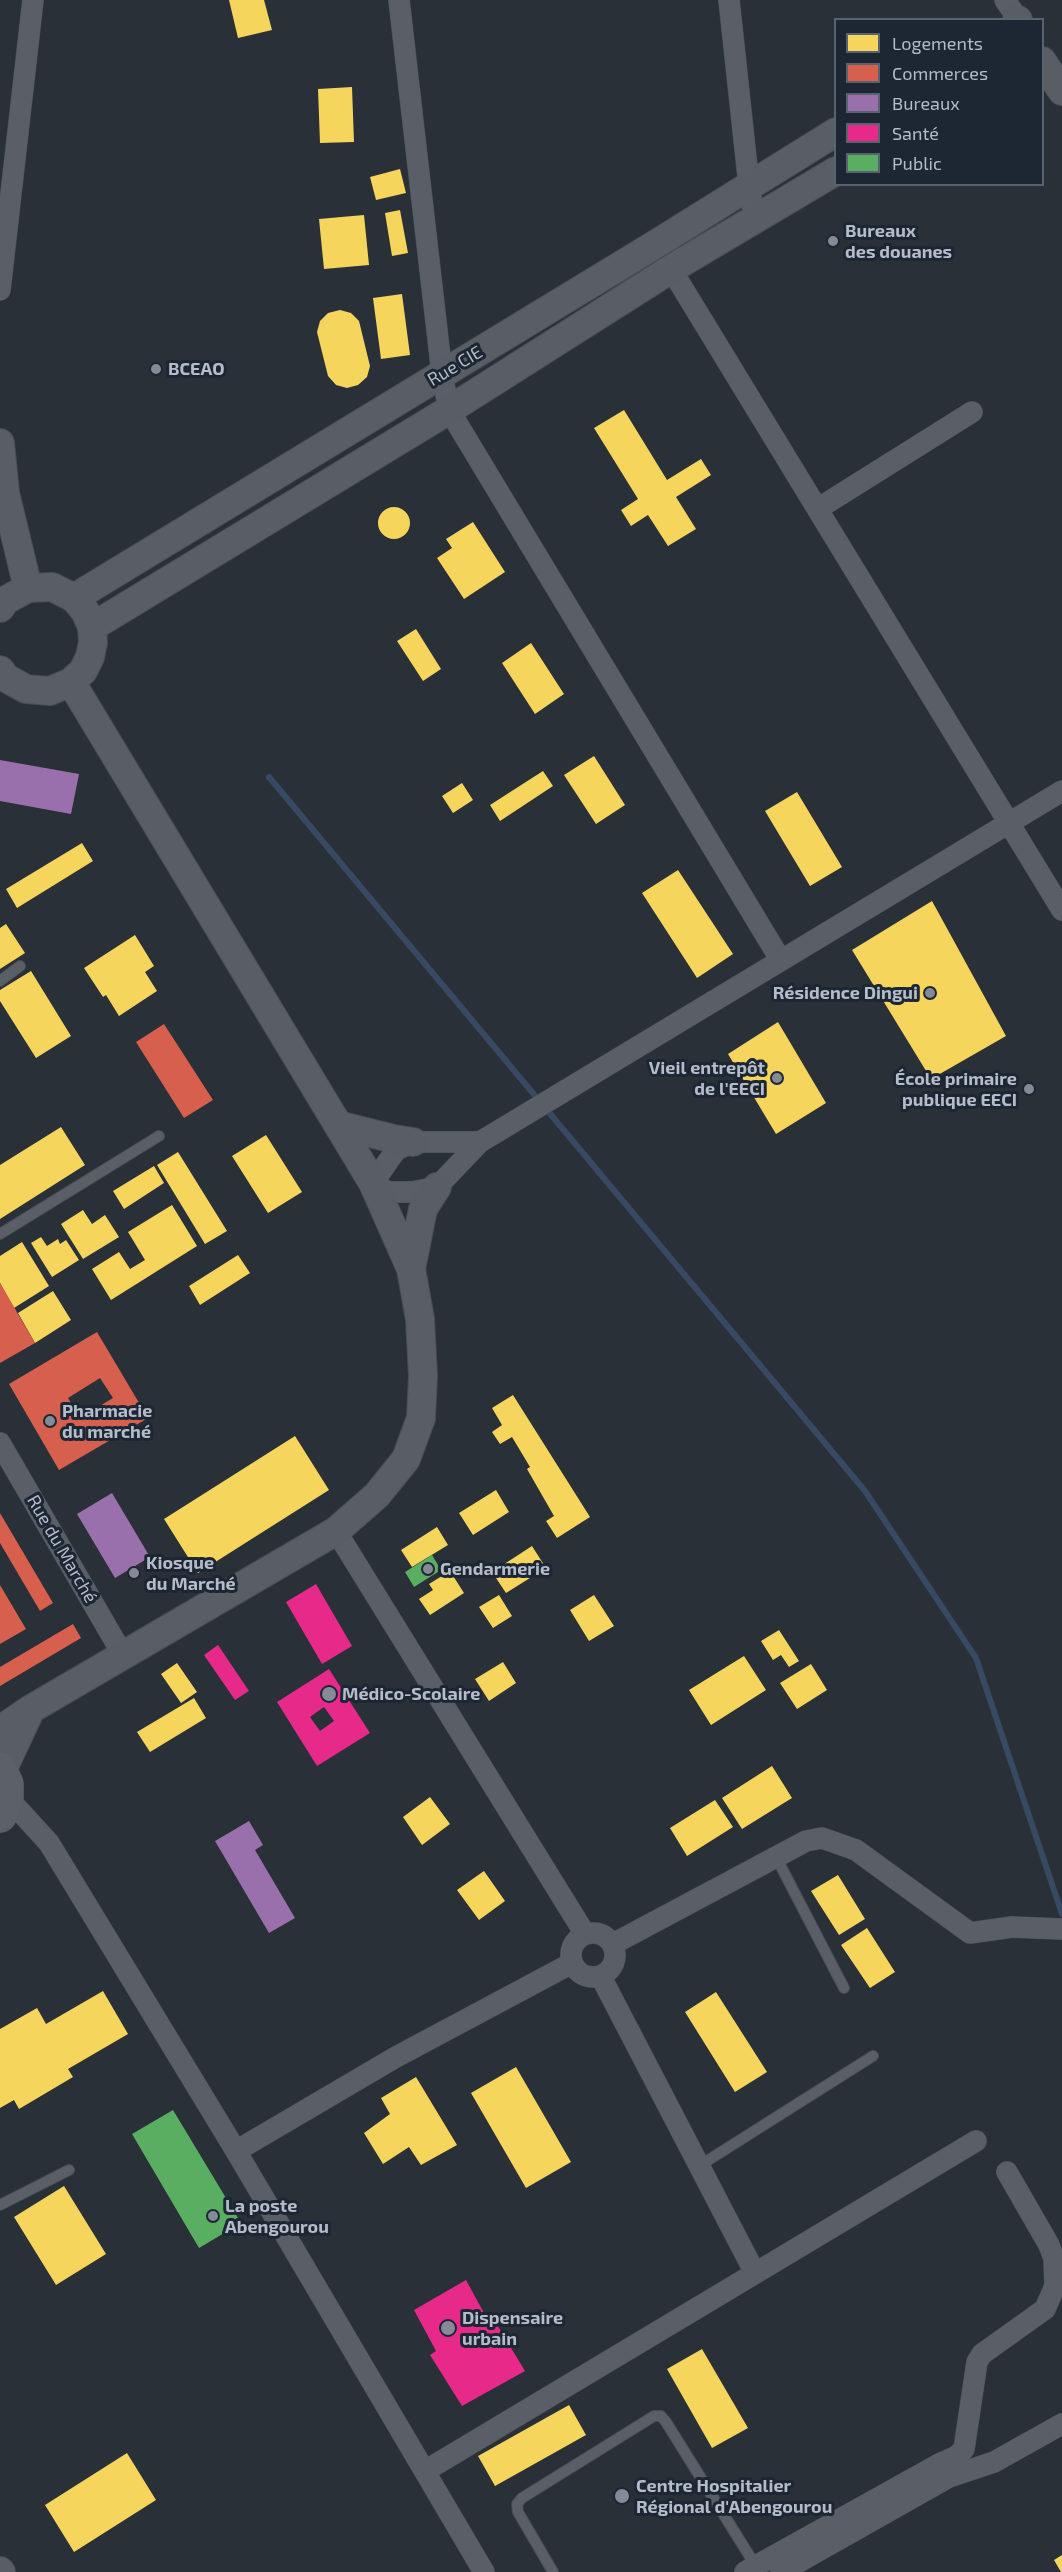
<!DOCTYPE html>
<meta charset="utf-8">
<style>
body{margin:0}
#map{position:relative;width:1062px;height:2572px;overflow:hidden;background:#2a3038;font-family:"Exo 2",sans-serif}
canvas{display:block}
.legend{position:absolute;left:834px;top:18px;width:210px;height:168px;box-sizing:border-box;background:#1d2633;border:2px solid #59626f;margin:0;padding:8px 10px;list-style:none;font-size:18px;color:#b4bcc9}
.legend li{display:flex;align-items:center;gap:12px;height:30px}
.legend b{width:30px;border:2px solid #59626f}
</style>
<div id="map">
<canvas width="1062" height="2572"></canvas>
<ul class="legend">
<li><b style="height:16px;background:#f6d55c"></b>Logements</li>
<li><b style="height:16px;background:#d6604d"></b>Commerces</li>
<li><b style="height:16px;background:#9970ab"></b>Bureaux</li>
<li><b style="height:16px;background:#e7298a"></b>Santé</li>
<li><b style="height:16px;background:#5aae61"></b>Public</li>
</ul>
</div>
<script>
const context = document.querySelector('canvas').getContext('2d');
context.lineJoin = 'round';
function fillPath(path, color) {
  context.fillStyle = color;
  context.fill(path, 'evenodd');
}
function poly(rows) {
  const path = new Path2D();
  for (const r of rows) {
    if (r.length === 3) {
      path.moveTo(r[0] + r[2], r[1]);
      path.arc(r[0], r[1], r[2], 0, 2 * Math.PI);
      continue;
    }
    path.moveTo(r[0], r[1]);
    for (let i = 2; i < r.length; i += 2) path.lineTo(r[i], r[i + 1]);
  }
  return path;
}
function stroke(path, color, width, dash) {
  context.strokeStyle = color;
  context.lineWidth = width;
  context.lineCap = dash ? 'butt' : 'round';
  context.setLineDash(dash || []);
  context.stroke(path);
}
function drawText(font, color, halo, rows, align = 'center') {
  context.font = font + ' "Exo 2",sans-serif';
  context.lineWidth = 6;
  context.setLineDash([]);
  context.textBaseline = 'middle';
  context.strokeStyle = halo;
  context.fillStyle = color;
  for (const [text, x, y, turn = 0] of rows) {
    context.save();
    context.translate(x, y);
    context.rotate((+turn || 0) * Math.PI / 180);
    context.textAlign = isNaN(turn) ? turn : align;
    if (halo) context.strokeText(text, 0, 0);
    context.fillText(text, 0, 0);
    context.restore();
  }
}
fillPath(poly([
 [229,0,264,0,272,30,238,38],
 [352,87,354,142,320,143,318,89],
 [400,169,406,193,376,200,370,177],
 [400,210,408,253,392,256,385,213],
 [364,215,369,265,324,269,319,219],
 [402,294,410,355,381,359,373,298],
 [340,310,351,313,359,321,370,366,367,377,358,385,347,388,336,385,328,376,317,332,320,321,328,313],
 [624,410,667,480,701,459,711,475,676,497,696,529,668,546,648,515,631,526,621,510,638,499,594,428],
 [394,523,16],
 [473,522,505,572,464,599,437,558,452,548,446,539],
 [416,629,441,669,423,681,397,641],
 [531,643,564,694,535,714,502,663],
 [594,756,625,805,596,824,564,775],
 [543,771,553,786,500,821,490,805],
 [462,783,473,800,453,813,442,796],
 [797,792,842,867,810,886,765,811],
 [82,843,93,861,17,908,6,889],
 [678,870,733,954,697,978,642,893],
 [932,901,1006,1036,931,1079,852,950],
 [6,924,25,953,0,969,0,928],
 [135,935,154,966,145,972,157,991,119,1016,106,995,103,997,84,968],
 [31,971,71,1036,36,1058,0,1001,0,990],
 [778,1022,826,1103,776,1134,728,1054],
 [61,1127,85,1165,0,1219,0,1165],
 [266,1135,302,1192,268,1213,232,1156],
 [178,1152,227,1231,205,1244,157,1165],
 [154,1166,164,1183,124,1209,113,1191],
 [172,1205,197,1246,111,1300,92,1269,119,1252,130,1269,145,1260,128,1232],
 [83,1210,92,1224,105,1215,119,1237,83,1259,61,1224],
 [41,1237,47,1246,58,1239,60,1244,66,1240,79,1260,52,1277,31,1243],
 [22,1242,49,1286,14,1308,0,1283,0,1256],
 [238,1255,250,1273,200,1305,189,1286],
 [53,1291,71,1320,35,1343,18,1313],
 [513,1395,590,1517,557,1538,546,1521,554,1516,527,1469,530,1467,512,1437,500,1444,492,1432,502,1425,492,1408],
 [295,1436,329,1490,198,1573,164,1519],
 [496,1490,509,1512,473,1535,459,1513],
 [437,1527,448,1545,412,1567,401,1550],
 [532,1546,546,1568,506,1593,492,1572],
 [450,1571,464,1593,430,1615,419,1599,433,1590,429,1584],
 [499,1595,512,1616,493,1628,479,1607],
 [594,1595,614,1626,589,1641,570,1610],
 [779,1630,799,1661,789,1667,781,1655,773,1660,761,1641],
 [744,1656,766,1690,711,1725,689,1690],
 [503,1662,516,1683,489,1701,475,1679],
 [177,1663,197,1692,181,1703,161,1674],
 [811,1664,827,1690,797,1709,780,1683],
 [194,1698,206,1718,150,1752,137,1732],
 [772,1766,792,1798,742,1829,722,1798],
 [430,1797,450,1824,422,1845,403,1817],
 [715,1800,733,1827,687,1856,670,1828],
 [484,1871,505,1901,479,1920,457,1890],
 [838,1875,865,1919,839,1935,811,1891],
 [867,1928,895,1972,870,1988,841,1945],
 [103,1991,128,2034,68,2069,73,2077,19,2109,14,2100,0,2108,0,2029,37,2008,46,2024],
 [716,1992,767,2072,735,2092,685,2012],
 [516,2067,571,2162,526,2188,471,2093],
 [416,2077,457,2145,421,2165,409,2147,383,2164,364,2133,390,2114,381,2098],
 [64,2186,106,2254,56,2285,14,2217],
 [702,2349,748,2428,712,2448,667,2369],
 [569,2405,586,2435,495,2486,478,2456],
 [127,2453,156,2500,74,2552,45,2505],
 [1062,2555,1062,2572,1061,2572,1054,2560]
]), '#f6d55c');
fillPath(poly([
 [164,1024,213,1100,184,1118,136,1042],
 [0,1283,35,1343,0,1363],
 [97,1332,148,1418,59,1470,9,1384],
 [100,1378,113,1398,80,1418,68,1398],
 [0,1513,53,1603,40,1611,0,1543],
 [0,1585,26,1629,0,1644],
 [73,1624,81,1638,0,1686,0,1667]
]), '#d6604d');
fillPath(poly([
 [0,760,79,774,71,814,0,801],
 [112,1493,150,1557,115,1578,77,1514],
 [249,1821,263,1845,255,1850,295,1918,269,1933,215,1841]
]), '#9970ab');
fillPath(poly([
 [316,1584,352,1646,322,1664,286,1602],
 [218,1645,249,1691,235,1700,204,1655],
 [329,1669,370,1733,317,1766,277,1702],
 [324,1707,334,1721,320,1731,310,1717],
 [466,2280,490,2324,493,2318,525,2371,462,2406,430,2355,436,2351,414,2310]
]), '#e7298a');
fillPath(poly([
 [432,1555,441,1570,414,1587,405,1572],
 [173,2110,241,2223,199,2248,132,2134]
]), '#5aae61');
stroke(poly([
 [269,777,865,1491,976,1658,1062,1914]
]), '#384963', 6);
const lane = poly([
 [0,981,20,966],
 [0,1234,159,1136],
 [776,1857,844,1988],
 [699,2166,873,2056],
 [0,2205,69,2170],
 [553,2572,518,2512,517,2504,522,2498,654,2416,661,2416,666,2422,757,2568]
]);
const street = poly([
 [399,0,442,374,449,410,780,959],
 [729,0,749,186,755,220],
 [1005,0,1018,19],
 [671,269,1062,910],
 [0,290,33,0],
 [819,508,972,412],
 [480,1142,413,1142,396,1150,373,1183,388,1192,412,1192,437,1187,480,1142,1062,791],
 [0,1443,123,1655],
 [336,1531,585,1934],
 [7,1797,49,1843,236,2151,484,2572],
 [593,1955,22],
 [613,1944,806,1841,822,1838,856,1850,970,1933,1012,1927,1062,1929],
 [601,1977,755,2273],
 [236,2151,396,2057,572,1963],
 [941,2463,957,2456,964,2449,977,2362,982,2354,1045,2309,1055,2286,1054,2258,1049,2245,1007,2172],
 [425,2471,976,2141],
 [949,2477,994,2462,1062,2424],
 [745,2572,941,2463,949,2477,781,2572]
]);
const secondary = poly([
 [1017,20,1018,20],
 [1042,61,1062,91],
 [0,443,5,493,28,588],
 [74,598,656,244,836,132],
 [0,608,6,600,28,588,52,587,74,598,85,611,92,627,93,642,90,657,83,671,71,682,50,691,26,689,6,678,0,670],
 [92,627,449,410,671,269,836,171],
 [338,1125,394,1139,413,1142],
 [411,1269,423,1209,437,1187],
 [0,1730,31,1709,336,1531,377,1495,406,1459,421,1418,423,1376,420,1319,411,1269,373,1183,71,682],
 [2,1771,31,1709],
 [0,2571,1,2572]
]);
const primary = poly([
 [0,1769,7,1784,7,1797,0,1816]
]);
stroke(lane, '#484c53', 12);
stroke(street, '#484c53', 22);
stroke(secondary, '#484c53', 30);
stroke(primary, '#484c55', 34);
stroke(lane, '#5a5e66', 10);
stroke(street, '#5a5e66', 21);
stroke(secondary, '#595d64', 28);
stroke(primary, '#5c6168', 33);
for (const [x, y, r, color] of [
 [833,241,6,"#848b96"],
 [156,369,6,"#848b96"],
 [930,993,6,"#848b96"],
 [777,1078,6,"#848b96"],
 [1029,1089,6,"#848b96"],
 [50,1421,6,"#848b96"],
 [428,1569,6,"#848b96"],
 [134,1573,6,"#848b96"],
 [329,1694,8,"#848b96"],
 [213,2216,6,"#848b96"],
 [448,2328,8,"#848b96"],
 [622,2496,8,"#848b96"]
]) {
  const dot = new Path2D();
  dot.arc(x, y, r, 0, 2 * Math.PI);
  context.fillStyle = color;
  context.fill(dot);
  stroke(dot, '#1d2633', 2);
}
drawText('bold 18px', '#b4bcc9', '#1d2633', [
 ["Bureaux",845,231],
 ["des douanes",845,252],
 ["BCEAO",168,369],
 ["Résidence Dingui",918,993,"right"],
 ["Vieil entrepôt",765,1068,"right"],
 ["de l'EECI",765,1089,"right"],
 ["École primaire",1017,1079,"right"],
 ["publique EECI",1017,1100,"right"],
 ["Pharmacie",62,1411],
 ["du marché",62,1432],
 ["Kiosque",146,1563],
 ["du Marché",146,1584],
 ["Gendarmerie",440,1569],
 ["Médico-Scolaire",342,1694],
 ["La poste",225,2206],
 ["Abengourou",225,2227],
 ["Dispensaire",462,2318],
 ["urbain",462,2339],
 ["Centre Hospitalier",636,2486],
 ["Régional d'Abengourou",636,2507]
], 'left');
drawText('18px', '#b4bcc9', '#1d2633', [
 ["Rue CIE",455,366,-31],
 ["Rue du Marché",62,1549,60]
]);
</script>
